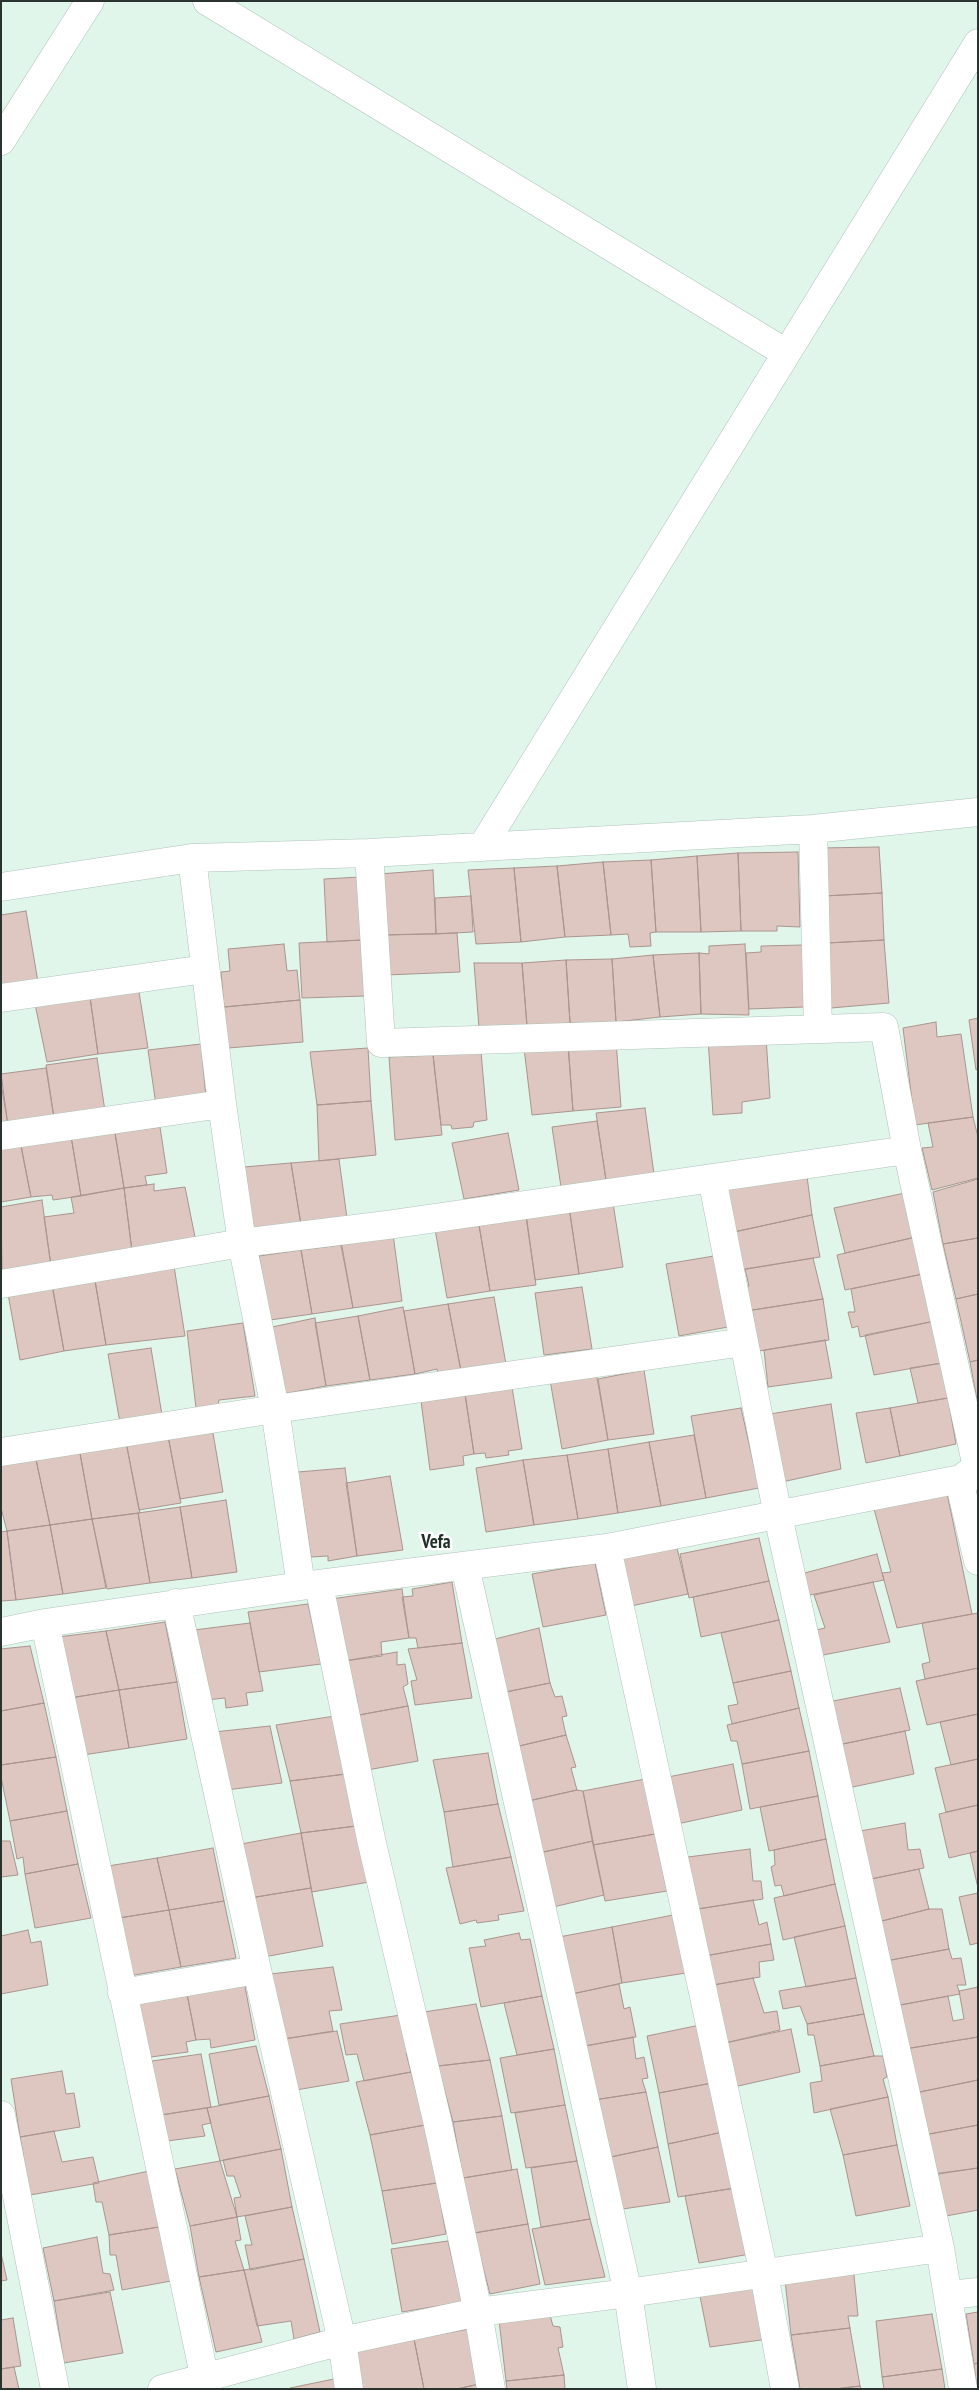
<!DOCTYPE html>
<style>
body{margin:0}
#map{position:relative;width:979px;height:2390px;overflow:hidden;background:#e0f6eb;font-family:"PT Sans Narrow",sans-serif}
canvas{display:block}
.frame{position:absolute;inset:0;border:2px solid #2a332f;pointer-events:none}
</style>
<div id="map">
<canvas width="979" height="2390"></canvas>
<div class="frame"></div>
</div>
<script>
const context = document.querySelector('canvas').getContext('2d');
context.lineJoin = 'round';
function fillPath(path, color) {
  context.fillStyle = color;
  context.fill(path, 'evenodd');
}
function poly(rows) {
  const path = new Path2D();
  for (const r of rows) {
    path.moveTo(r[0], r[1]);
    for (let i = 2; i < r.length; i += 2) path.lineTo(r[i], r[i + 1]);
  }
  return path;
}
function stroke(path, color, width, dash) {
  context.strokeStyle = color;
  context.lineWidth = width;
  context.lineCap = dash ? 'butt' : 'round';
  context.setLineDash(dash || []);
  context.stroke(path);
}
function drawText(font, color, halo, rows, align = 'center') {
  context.font = font + ' "PT Sans Narrow",sans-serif';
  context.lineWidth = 5;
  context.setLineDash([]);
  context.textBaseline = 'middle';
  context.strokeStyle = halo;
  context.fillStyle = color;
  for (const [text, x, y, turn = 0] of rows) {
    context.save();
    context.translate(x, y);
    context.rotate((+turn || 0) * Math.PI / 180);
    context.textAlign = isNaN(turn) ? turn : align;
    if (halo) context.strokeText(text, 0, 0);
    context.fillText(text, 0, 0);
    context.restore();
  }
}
const building = poly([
 [879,847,882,893,824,896,820,848,879,847],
 [798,852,800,927,777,926,777,931,741,931,738,853,798,852],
 [738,853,741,931,701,932,697,856,738,853],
 [697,856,701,932,656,932,651,860,697,856],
 [651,860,656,932,650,933,651,946,630,947,628,934,611,935,603,862,651,860],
 [603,862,611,935,565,937,557,866,603,862],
 [557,866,565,937,521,942,514,868,557,866],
 [514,868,521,942,476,944,468,870,514,868],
 [433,870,436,934,383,935,379,874,433,870],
 [360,877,362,940,327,942,324,879,360,877],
 [882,893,884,940,827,943,824,896,882,893],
 [471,896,473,932,436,934,435,898,471,896],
 [26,911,38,982,1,988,1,915,26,911],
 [457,933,460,972,386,975,383,935,457,933],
 [362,940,365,996,302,998,299,943,362,940],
 [884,940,889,1003,831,1008,827,943,884,940],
 [284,944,287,971,297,970,300,1000,224,1007,221,972,230,971,228,949,284,944],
 [745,944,749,1015,701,1014,699,953,709,954,709,946,745,944],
 [803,945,804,1007,749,1009,746,953,761,952,761,946,803,945],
 [699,953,701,1014,660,1017,653,955,699,953],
 [653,955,660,1017,616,1022,612,959,653,955],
 [612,959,616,1022,570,1023,566,960,612,959],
 [566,960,570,1023,527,1026,522,963,566,960],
 [474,963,522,963,527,1026,479,1028,474,963],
 [139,992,148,1048,98,1054,90,997,139,992],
 [90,997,98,1054,47,1062,35,1004,90,997],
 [300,1000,303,1042,228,1048,224,1007,300,1000],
 [978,1018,978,1069,976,1070,969,1020,978,1018],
 [936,1022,937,1037,961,1034,973,1117,915,1125,903,1028,936,1022],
 [766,1037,770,1098,742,1102,742,1113,713,1115,708,1038,766,1037],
 [616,1041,621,1107,573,1111,568,1044,616,1041],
 [201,1044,206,1097,156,1105,148,1050,201,1044],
 [568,1044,573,1111,532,1115,524,1048,568,1044],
 [368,1048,371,1101,317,1105,310,1052,368,1048],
 [481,1052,487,1120,474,1122,473,1127,452,1129,451,1125,441,1125,433,1055,481,1052],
 [433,1055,442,1135,395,1140,389,1057,433,1055],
 [97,1058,105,1111,54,1118,46,1065,97,1058],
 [46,1068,54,1118,8,1125,1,1074,46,1068],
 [1,1083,8,1125,1,1127,1,1083],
 [371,1101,376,1155,319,1161,317,1105,371,1101],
 [645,1108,654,1174,606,1180,596,1113,645,1108],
 [973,1117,978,1137,978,1178,932,1190,922,1148,933,1147,928,1123,973,1117],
 [597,1121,606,1180,561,1187,552,1127,597,1121],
 [160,1127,167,1173,145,1176,147,1185,124,1188,115,1133,160,1127],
 [115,1133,124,1188,81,1196,71,1136,115,1133],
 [508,1133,519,1190,464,1199,452,1143,508,1133],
 [71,1136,81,1196,53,1200,52,1195,31,1197,20,1142,71,1136],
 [21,1145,31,1197,1,1202,1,1148,21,1145],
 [339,1159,347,1218,301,1225,291,1163,339,1159],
 [291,1163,301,1225,252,1232,244,1167,291,1163],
 [807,1176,812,1215,734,1232,724,1188,807,1176],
 [978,1179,978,1238,943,1244,933,1192,978,1179],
 [154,1184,154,1191,185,1187,196,1242,132,1251,124,1188,154,1184],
 [124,1188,132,1251,51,1266,44,1217,74,1213,71,1197,124,1188],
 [905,1193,916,1237,845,1253,834,1208,905,1193],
 [42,1200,51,1266,2,1270,1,1207,42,1200],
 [613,1203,623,1267,579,1274,569,1207,613,1203],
 [569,1207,579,1274,535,1280,526,1213,569,1207],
 [812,1215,820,1257,741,1270,734,1232,812,1215],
 [526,1217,536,1285,490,1291,479,1225,526,1217],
 [479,1225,490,1291,447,1298,435,1229,479,1225],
 [393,1234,402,1301,353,1308,341,1241,393,1234],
 [916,1237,923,1274,845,1290,837,1255,916,1237],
 [978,1238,978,1294,956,1299,943,1244,978,1238],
 [341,1245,353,1308,312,1314,301,1250,341,1245],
 [301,1250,312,1314,270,1320,259,1256,301,1250],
 [714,1256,728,1327,679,1336,666,1264,714,1256],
 [813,1258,823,1299,747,1311,743,1288,749,1286,745,1269,813,1258],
 [174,1266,185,1336,106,1345,94,1275,174,1266],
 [923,1274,935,1321,860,1337,858,1326,852,1328,848,1312,855,1312,851,1289,923,1274],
 [94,1275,106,1345,64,1351,52,1283,94,1275],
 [52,1286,64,1351,20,1360,8,1294,52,1286],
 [582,1287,592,1349,544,1355,535,1293,582,1287],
 [978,1294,978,1360,970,1362,956,1299,978,1294],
 [494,1297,506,1364,461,1371,448,1304,494,1297],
 [823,1299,829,1340,759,1351,752,1310,823,1299],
 [448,1304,461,1371,438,1374,437,1369,415,1374,404,1311,448,1304],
 [403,1307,415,1374,370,1380,358,1316,403,1307],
 [358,1316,370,1380,326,1386,315,1323,358,1316],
 [315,1318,326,1386,283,1394,272,1327,315,1318],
 [935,1321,942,1363,874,1375,865,1335,935,1321],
 [243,1323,255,1396,219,1400,218,1406,196,1408,187,1331,243,1323],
 [825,1340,832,1378,768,1387,764,1350,825,1340],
 [151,1348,162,1415,120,1423,108,1354,151,1348],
 [978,1360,978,1405,970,1362,978,1360],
 [942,1363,948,1398,918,1403,910,1368,942,1363],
 [644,1370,654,1434,608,1440,598,1379,644,1370],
 [596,1372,608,1440,562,1449,550,1380,596,1372],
 [512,1387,522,1449,508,1451,509,1455,486,1458,485,1453,474,1454,465,1394,512,1387],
 [465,1394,474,1454,463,1456,464,1465,430,1470,421,1401,465,1394],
 [948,1398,956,1444,900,1456,890,1408,948,1398],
 [831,1404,841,1469,782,1482,770,1414,831,1404],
 [741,1408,759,1488,706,1498,691,1416,741,1408],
 [890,1408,900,1456,866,1463,856,1413,890,1408],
 [212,1427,223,1492,180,1499,168,1436,212,1427],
 [694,1435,706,1498,661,1506,649,1442,694,1435],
 [168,1436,181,1503,139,1510,126,1442,168,1436],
 [126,1442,140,1513,92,1519,79,1448,126,1442],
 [649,1442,661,1506,618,1513,608,1449,649,1442],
 [79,1448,92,1519,50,1525,35,1455,79,1448],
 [608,1449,618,1513,578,1519,567,1455,608,1449],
 [35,1455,50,1525,7,1531,1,1508,1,1461,35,1455],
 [567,1455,578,1519,534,1525,523,1460,567,1455],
 [523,1460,534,1525,486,1532,476,1468,523,1460],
 [345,1468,357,1556,328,1561,328,1556,311,1557,298,1472,345,1468],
 [390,1476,403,1550,357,1556,346,1483,390,1476],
 [947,1493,972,1614,897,1628,882,1573,891,1572,874,1509,947,1493],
 [226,1500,237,1572,192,1578,180,1507,226,1500],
 [180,1507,192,1578,150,1583,138,1513,180,1507],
 [138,1513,150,1583,107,1589,92,1519,138,1513],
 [92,1519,106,1588,63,1594,50,1525,92,1519],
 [50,1525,63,1594,16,1600,7,1531,50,1525],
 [7,1531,16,1600,1,1601,1,1532,7,1531],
 [759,1538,769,1581,689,1598,680,1554,759,1538],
 [677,1548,688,1594,631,1606,620,1557,677,1548],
 [877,1554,884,1580,805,1596,797,1575,877,1554],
 [595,1563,606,1615,543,1627,532,1574,595,1563],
 [769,1581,779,1620,701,1637,693,1597,769,1581],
 [452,1582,462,1643,418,1648,416,1638,409,1638,402,1597,413,1596,412,1589,452,1582],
 [873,1582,890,1642,818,1656,812,1631,825,1628,814,1595,873,1582],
 [402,1589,409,1638,381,1642,382,1656,344,1661,331,1599,402,1589],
 [308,1604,321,1664,259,1672,248,1612,308,1604],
 [978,1613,978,1668,925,1679,922,1664,930,1662,922,1623,978,1613],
 [779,1620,791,1671,733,1683,721,1633,779,1620],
 [165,1622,177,1682,119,1690,106,1631,165,1622],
 [250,1623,263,1691,246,1693,248,1705,226,1708,225,1698,206,1700,194,1630,250,1623],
 [539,1628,550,1683,501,1693,491,1640,539,1628],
 [106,1631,119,1690,70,1698,58,1637,106,1631],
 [462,1643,472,1698,415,1705,411,1681,417,1680,408,1649,462,1643],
 [30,1646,44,1703,1,1711,1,1649,30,1646],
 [397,1652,397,1665,405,1664,408,1684,403,1687,408,1706,359,1715,356,1694,349,1695,344,1661,397,1652],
 [978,1668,978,1714,927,1725,916,1681,978,1668],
 [791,1671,799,1708,732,1724,728,1706,738,1704,733,1683,791,1671],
 [177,1682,187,1739,129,1748,119,1690,177,1682],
 [550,1683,555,1697,562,1696,567,1716,562,1717,566,1735,515,1747,501,1693,550,1683],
 [900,1688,910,1730,838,1745,828,1702,900,1688],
 [119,1690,129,1748,83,1755,70,1698,119,1690],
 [44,1703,56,1757,1,1765,1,1711,44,1703],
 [408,1706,418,1761,367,1770,359,1715,408,1706],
 [799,1708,809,1751,742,1764,737,1741,731,1741,727,1725,799,1708],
 [978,1714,978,1759,951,1765,940,1722,978,1714],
 [335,1716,346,1774,290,1781,276,1725,335,1716],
 [270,1726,282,1783,226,1790,214,1732,270,1726],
 [905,1731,914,1774,848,1788,838,1745,905,1731],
 [566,1735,576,1767,571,1768,577,1790,524,1802,515,1747,566,1735],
 [809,1751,818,1796,750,1809,742,1764,809,1751],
 [488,1753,498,1804,444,1812,433,1760,488,1753],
 [56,1757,67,1811,10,1821,1,1777,1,1765,56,1757],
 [978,1759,978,1805,946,1812,935,1768,978,1759],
 [733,1764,742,1810,677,1824,668,1777,733,1764],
 [346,1774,356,1826,301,1833,290,1781,346,1774],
 [645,1779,655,1834,593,1845,583,1791,645,1779],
 [577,1790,583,1791,593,1841,539,1853,528,1801,577,1790],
 [818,1796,826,1839,769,1851,760,1807,818,1796],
 [498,1804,511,1857,453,1867,444,1812,498,1804],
 [978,1805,978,1851,949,1858,939,1814,978,1805],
 [67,1811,78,1864,25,1874,23,1857,17,1859,10,1821,67,1811],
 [905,1823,908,1850,920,1849,924,1868,871,1879,860,1831,905,1823],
 [356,1826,369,1882,312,1892,301,1833,356,1826],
 [301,1833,311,1888,250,1898,241,1844,301,1833],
 [655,1834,667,1891,605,1901,593,1845,655,1834],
 [826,1839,835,1884,784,1896,781,1885,775,1886,771,1867,775,1865,774,1850,826,1839],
 [1,1841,10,1841,18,1875,1,1877,1,1841],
 [593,1841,604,1895,549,1908,539,1853,593,1841],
 [213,1848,224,1901,169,1910,157,1858,213,1848],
 [750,1849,753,1881,761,1881,763,1899,698,1909,688,1857,750,1849],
 [978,1851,978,1888,970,1853,978,1851],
 [511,1857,524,1911,498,1915,499,1920,477,1923,476,1920,460,1924,446,1868,511,1857],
 [157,1858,169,1910,119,1918,108,1866,157,1858],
 [78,1864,91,1918,35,1928,25,1874,78,1864],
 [919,1869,929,1909,878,1922,871,1879,919,1869],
 [835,1884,845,1926,783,1940,774,1898,835,1884],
 [311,1888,323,1946,264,1957,250,1898,311,1888],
 [978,1893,978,1943,970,1945,959,1897,978,1893],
 [753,1900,759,1925,767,1922,771,1944,705,1956,698,1909,753,1900],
 [224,1901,236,1958,181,1967,169,1910,224,1901],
 [929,1909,942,1909,949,1949,886,1961,878,1922,929,1909],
 [169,1910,181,1967,129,1976,119,1918,169,1910],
 [673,1915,686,1973,622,1983,612,1927,673,1915],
 [845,1926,856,1978,806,1987,794,1937,845,1926],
 [612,1927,622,1983,572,1994,559,1937,612,1927],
 [28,1930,31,1943,41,1941,48,1985,1,1994,1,1936,28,1930],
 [519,1933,521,1940,530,1939,542,1996,481,2007,469,1948,486,1946,484,1940,519,1933],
 [771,1944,774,1960,759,1962,760,1977,713,1985,705,1956,771,1944],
 [949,1949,952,1959,961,1958,966,1985,957,1985,960,1994,895,2006,886,1961,949,1949],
 [333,1967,342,2010,329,2011,333,2031,284,2039,270,1974,333,1967],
 [753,1978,764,2013,777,2011,780,2030,725,2043,713,1985,753,1978],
 [856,1978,864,2014,807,2024,800,2006,783,2009,779,1991,856,1978],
 [619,1984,624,2009,630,2007,636,2037,585,2046,572,1994,619,1984],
 [245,1986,255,2040,211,2048,210,2039,196,2040,187,1994,245,1986],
 [978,1987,978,2037,905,2049,895,2006,948,1996,953,2021,964,2019,959,1991,978,1987],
 [187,1994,196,2040,186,2042,188,2052,151,2057,138,2003,187,1994],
 [542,1996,554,2049,517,2055,504,2003,542,1996],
 [476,2004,490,2060,438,2066,424,2012,476,2004],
 [864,2014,874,2056,820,2066,814,2035,808,2035,807,2024,864,2014],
 [401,2015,410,2052,406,2053,411,2072,364,2081,357,2054,346,2055,340,2024,401,2015],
 [700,2025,712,2083,659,2093,647,2036,700,2025],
 [791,2029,800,2072,734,2087,725,2043,791,2029],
 [337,2031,349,2081,296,2090,284,2039,337,2031],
 [633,2037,636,2059,644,2057,648,2078,642,2079,646,2092,594,2100,585,2046,633,2037],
 [978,2037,978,2080,915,2093,905,2049,978,2037],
 [256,2046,269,2096,219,2105,209,2054,256,2046],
 [554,2049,565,2105,511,2113,500,2058,554,2049],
 [201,2054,211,2107,161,2115,152,2061,201,2054],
 [874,2056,883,2056,887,2077,883,2079,888,2097,814,2113,810,2083,822,2081,820,2066,874,2056],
 [490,2060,502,2116,453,2122,438,2066,490,2060],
 [62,2071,66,2094,74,2093,80,2127,20,2137,11,2079,62,2071],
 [411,2072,425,2125,370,2135,356,2082,411,2072],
 [978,2080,978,2125,924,2135,915,2093,978,2080],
 [712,2083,723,2132,668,2144,659,2093,712,2083],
 [646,2092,658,2147,606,2158,594,2100,646,2092],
 [269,2096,281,2149,220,2161,207,2108,269,2096],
 [888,2097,897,2145,843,2155,830,2109,888,2097],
 [565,2105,577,2161,526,2168,515,2113,565,2105],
 [207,2108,211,2123,202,2125,205,2136,167,2141,161,2115,207,2108],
 [502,2116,512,2170,463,2178,453,2122,502,2116],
 [425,2125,437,2183,382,2191,370,2135,425,2125],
 [978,2125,978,2168,933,2174,924,2135,978,2125],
 [54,2131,62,2162,93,2157,99,2183,30,2195,20,2137,54,2131],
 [723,2132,735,2188,678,2197,668,2144,723,2132],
 [897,2145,910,2206,856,2216,843,2155,897,2145],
 [658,2147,670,2202,616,2210,606,2158,658,2147],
 [281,2149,292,2207,237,2217,234,2198,241,2197,234,2176,227,2176,223,2160,281,2149],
 [220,2161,237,2217,190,2226,175,2169,220,2161],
 [577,2161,590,2219,541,2227,531,2168,577,2161],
 [978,2168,978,2210,946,2216,938,2174,978,2168],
 [517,2169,528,2224,474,2233,463,2178,517,2169],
 [149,2171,159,2227,109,2235,102,2202,96,2202,93,2183,149,2171],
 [437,2183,446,2234,392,2244,382,2191,437,2183],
 [735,2188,750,2254,699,2263,685,2196,735,2188],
 [292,2207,304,2259,250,2270,245,2245,252,2245,245,2216,292,2207],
 [237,2217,241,2240,235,2241,244,2270,199,2277,190,2226,237,2217],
 [590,2219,605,2277,545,2285,532,2229,590,2219],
 [528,2224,540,2284,490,2294,474,2233,528,2224],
 [159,2227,171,2281,122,2290,116,2255,110,2255,109,2235,159,2227],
 [97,2237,103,2273,110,2274,114,2290,54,2301,43,2248,97,2237],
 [448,2241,462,2302,402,2312,391,2249,448,2241],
 [1,2253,7,2280,1,2281,1,2253],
 [304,2259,320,2332,294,2339,291,2321,257,2326,244,2270,304,2259],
 [853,2265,858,2316,848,2316,850,2328,791,2335,784,2271,853,2265],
 [244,2270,262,2342,216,2352,199,2277,244,2270],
 [760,2284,768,2339,710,2347,699,2291,760,2284],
 [110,2292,123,2353,64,2363,54,2301,110,2292],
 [978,2312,978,2363,974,2364,966,2314,978,2312],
 [932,2314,942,2369,882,2377,876,2321,932,2314],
 [550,2315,553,2326,560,2327,563,2347,558,2348,564,2375,506,2381,499,2320,550,2315],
 [13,2318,21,2366,1,2369,1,2320,13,2318],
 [850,2328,860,2386,835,2389,800,2389,791,2335,850,2328],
 [469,2329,479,2384,457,2389,424,2389,414,2339,469,2329],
 [414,2339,424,2389,362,2389,355,2352,414,2339],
 [978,2363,978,2389,977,2389,974,2364,978,2363],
 [14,2367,19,2389,1,2389,1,2369,14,2367],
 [942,2369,945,2389,884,2389,882,2377,942,2369],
 [564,2375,565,2389,507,2389,506,2381,564,2375],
 [334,2379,336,2389,290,2389,290,2388,334,2379],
 [479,2384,480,2389,457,2389,479,2384],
 [860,2386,861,2389,835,2389,860,2386]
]);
fillPath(building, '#dec7c1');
stroke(building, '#aa948f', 1);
const minor = poly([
 [207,1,786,353],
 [1,141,90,1],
 [813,829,818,1029],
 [482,847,978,43],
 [369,853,381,1043,884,1027,907,1150,977,1467,959,1480,978,1561],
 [192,858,222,1104,242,1243,275,1409,301,1586],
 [1,887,192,858,369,853,813,829,978,812],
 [1,998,205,969],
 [1,1136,222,1104],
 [712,1178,778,1516,940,2248,963,2389],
 [1,1284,242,1243,387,1225,907,1150],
 [1,1452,275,1409,744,1342],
 [607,1548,764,2274,785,2389],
 [465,1566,628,2293,642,2389],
 [319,1585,371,1839,437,2120,478,2312,491,2389],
 [45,1623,207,2389],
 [1,1632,45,1623,301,1586,607,1548,976,1476],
 [257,1970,342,2341,349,2389],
 [122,1993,257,1970,176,1603],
 [1,2115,55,2389],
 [949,2295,978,2292],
 [162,2389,342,2341,478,2312,628,2293,940,2248]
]);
stroke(minor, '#aec3b8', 29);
stroke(minor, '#fff', 28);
drawText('bold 19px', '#1e3028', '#fff', [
 ["Vefa",436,1543]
]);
</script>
